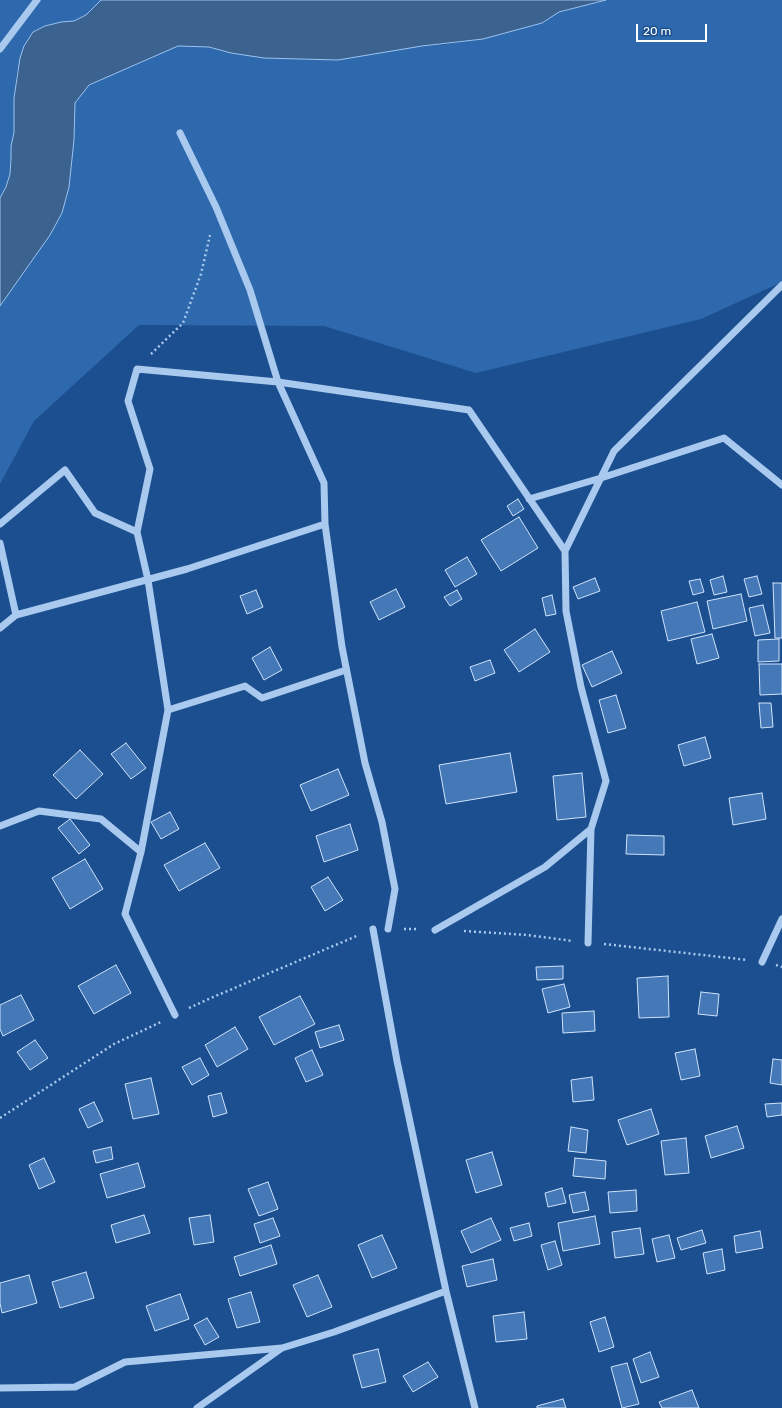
<!DOCTYPE html>
<style>
body{margin:0}
#map{position:relative;width:782px;height:1408px;overflow:hidden;background:#1b4f8f;font-family:Rubik,sans-serif}
canvas{display:block}
.scale{position:absolute;left:636px;top:24px;width:71px;height:18px;box-sizing:border-box;border:2px solid #fff;border-top:0;padding-left:5px;font-size:12px;line-height:14px;white-space:nowrap;color:#fff;-webkit-text-stroke:3px #1b4f8f;paint-order:stroke}
</style>
<div id="map">
<canvas width="782" height="1408"></canvas>
<div class="scale">20 m</div>
</div>
<script>
const context = document.querySelector('canvas').getContext('2d');
context.lineJoin = 'round';
function fillPath(path, color) {
  context.fillStyle = color;
  context.fill(path, 'evenodd');
}
function poly(rows) {
  const path = new Path2D();
  for (const r of rows) {
    path.moveTo(r[0], r[1]);
    for (let i = 2; i < r.length; i += 2) path.lineTo(r[i], r[i + 1]);
  }
  return path;
}
function stroke(path, color, width, dash) {
  context.strokeStyle = color;
  context.lineWidth = width;
  context.lineCap = dash ? 'butt' : 'round';
  context.setLineDash(dash || []);
  context.stroke(path);
}
fillPath(poly([
 [0,0,101,0,86,15,74,21,61,22,45,26,33,32,24,46,17,72,14,98,14,133,11,146,11,159,10,174,6,187,0,198],
 [606,0,782,0,782,282,701,319,476,373,324,326,139,325,34,421,0,484,0,306,50,235,72,162,75,103,88,85,178,46,209,47,231,53,264,58,285,59,447,44,483,39,542,23,559,12]
]), '#2e69ad');
const water = poly([
 [101,0,606,0,559,12,542,23,483,39,422,46,338,60,264,58,231,53,209,47,178,46,89,85,75,103,74,140,69,187,62,213,50,235,0,306,0,198,6,187,10,174,11,159,11,146,14,133,14,98,20,58,24,46,33,32,45,26,61,22,74,21,86,15,101,0]
]);
fillPath(water, '#3c6290');
stroke(water, '#9cc4f0', 1);
const building = poly([
 [518,499,524,509,513,516,507,506,518,499],
 [519,517,538,548,501,571,481,540,519,517],
 [467,557,477,574,455,587,445,570,467,557],
 [723,576,727,592,714,595,710,580,723,576],
 [757,576,762,594,749,597,744,579,757,576],
 [595,578,600,591,578,599,573,587,595,578],
 [700,579,704,592,693,595,689,581,700,579],
 [773,583,782,583,782,638,775,638,773,583],
 [396,589,405,607,379,620,370,602,396,589],
 [256,590,263,607,247,614,240,596,256,590],
 [457,590,462,599,450,606,444,597,457,590],
 [741,594,747,621,713,629,707,601,741,594],
 [552,595,556,614,546,616,542,598,552,595],
 [697,602,705,632,668,641,661,611,697,602],
 [763,605,770,633,755,636,749,608,763,605],
 [535,629,550,652,519,672,504,650,535,629],
 [712,634,719,658,697,664,691,639,712,634],
 [779,639,779,661,758,662,758,640,779,639],
 [270,647,282,670,264,680,252,658,270,647],
 [612,651,622,673,592,687,582,665,612,651],
 [490,660,495,673,475,681,470,667,490,660],
 [759,664,782,664,782,694,760,695,759,664],
 [616,695,626,728,608,733,599,700,616,695],
 [759,703,771,703,773,727,761,728,759,703],
 [705,737,711,758,684,766,678,745,705,737],
 [126,743,146,768,131,779,111,754,126,743],
 [80,750,103,774,76,799,53,775,80,750],
 [510,753,517,792,446,804,439,765,510,753],
 [338,769,349,795,311,811,300,785,338,769],
 [582,773,586,817,557,820,553,776,582,773],
 [762,793,766,819,733,825,729,798,762,793],
 [170,812,179,829,161,839,151,822,170,812],
 [70,819,90,845,79,854,58,828,70,819],
 [350,824,358,850,324,862,316,836,350,824],
 [627,835,664,836,664,855,626,854,627,835],
 [205,843,220,868,179,891,164,865,205,843],
 [85,859,103,889,70,909,52,878,85,859],
 [328,877,343,900,325,911,311,887,328,877],
 [116,965,131,993,94,1014,78,986,116,965],
 [563,966,563,979,537,980,536,967,563,966],
 [668,976,669,1017,639,1018,637,978,668,976],
 [564,984,570,1007,548,1013,542,989,564,984],
 [701,992,719,994,717,1016,698,1014,701,992],
 [21,995,34,1020,3,1036,0,1029,0,1005,21,995],
 [300,996,315,1024,274,1045,259,1017,300,996],
 [594,1011,595,1031,563,1033,562,1013,594,1011],
 [339,1025,344,1040,320,1048,315,1032,339,1025],
 [235,1027,248,1049,217,1067,205,1045,235,1027],
 [35,1040,48,1058,30,1070,17,1052,35,1040],
 [695,1049,700,1076,681,1080,675,1053,695,1049],
 [312,1050,323,1075,306,1082,295,1058,312,1050],
 [200,1058,209,1075,192,1085,182,1067,200,1058],
 [773,1059,782,1060,782,1085,770,1083,773,1059],
 [592,1077,594,1100,573,1102,571,1080,592,1077],
 [151,1078,159,1114,133,1119,125,1084,151,1078],
 [221,1093,227,1113,213,1117,208,1096,221,1093],
 [94,1102,103,1121,88,1128,79,1109,94,1102],
 [782,1103,782,1115,767,1117,765,1104,782,1103],
 [651,1109,659,1134,627,1145,618,1120,651,1109],
 [737,1126,744,1148,711,1158,705,1136,737,1126],
 [571,1127,588,1130,586,1153,568,1151,571,1127],
 [686,1138,689,1173,665,1175,661,1141,686,1138],
 [111,1147,113,1159,96,1163,93,1151,111,1147],
 [492,1152,502,1185,476,1193,466,1160,492,1152],
 [44,1158,55,1182,39,1189,29,1165,44,1158],
 [575,1158,606,1161,605,1179,573,1176,575,1158],
 [138,1163,145,1187,107,1198,100,1174,138,1163],
 [268,1182,278,1209,259,1216,248,1189,268,1182],
 [562,1188,566,1203,548,1207,545,1193,562,1188],
 [636,1190,637,1211,610,1213,608,1192,636,1190],
 [585,1192,589,1210,573,1213,569,1195,585,1192],
 [144,1215,150,1233,116,1243,111,1225,144,1215],
 [210,1215,214,1242,194,1245,189,1218,210,1215],
 [595,1216,600,1244,563,1251,558,1223,595,1216],
 [273,1218,280,1236,260,1243,254,1224,273,1218],
 [491,1218,501,1240,471,1253,461,1231,491,1218],
 [529,1223,532,1236,514,1241,510,1228,529,1223],
 [640,1228,644,1254,615,1258,612,1232,640,1228],
 [702,1230,706,1243,681,1250,677,1238,702,1230],
 [760,1231,763,1248,736,1253,734,1236,760,1231],
 [382,1235,397,1268,372,1278,358,1245,382,1235],
 [669,1235,675,1258,657,1262,652,1239,669,1235],
 [555,1241,562,1265,548,1270,541,1245,555,1241],
 [271,1245,277,1264,240,1276,234,1257,271,1245],
 [722,1249,725,1270,707,1274,703,1253,722,1249],
 [493,1259,497,1280,467,1287,462,1266,493,1259],
 [86,1272,94,1298,60,1308,52,1282,86,1272],
 [29,1275,37,1303,2,1313,0,1303,0,1283,29,1275],
 [318,1275,332,1307,307,1317,293,1285,318,1275],
 [251,1292,260,1322,237,1328,228,1299,251,1292],
 [180,1294,189,1319,155,1331,146,1306,180,1294],
 [524,1312,527,1339,496,1342,493,1316,524,1312],
 [605,1317,614,1347,599,1352,590,1322,605,1317],
 [207,1318,219,1337,205,1345,194,1325,207,1318],
 [378,1349,386,1382,362,1388,353,1355,378,1349],
 [650,1352,659,1377,641,1383,633,1359,650,1352],
 [428,1362,438,1377,413,1392,403,1376,428,1362],
 [627,1363,639,1404,622,1408,611,1367,627,1363],
 [692,1390,699,1408,662,1408,659,1402,692,1390],
 [563,1399,566,1408,537,1408,537,1406,563,1399]
]);
fillPath(building, '#4478b7');
stroke(building, '#cfe3fa', 1);
stroke(poly([
 [151,354,183,323,201,274,210,235],
 [404,929,419,929],
 [464,931,527,935,573,941],
 [604,944,748,960],
 [776,965,782,967],
 [189,1008,211,998,359,935],
 [0,1118,114,1044,161,1022]
]), '#a9c9ee', 2.5, [2, 3]);
stroke(poly([
 [0,49,37,0],
 [180,133,216,207,250,290,278,382,324,483,325,524,342,647,365,763,382,822,395,889,388,929],
 [529,499,601,478,724,438,782,485],
 [0,524,65,470,95,513,137,532],
 [0,543,16,615],
 [0,628,16,615,187,569,325,524],
 [168,710,245,686,262,698,346,670],
 [0,826,39,811,101,819,141,852],
 [373,929,397,1061,446,1291,475,1408],
 [435,930,545,867,591,829],
 [588,943,591,829,606,781,581,687,566,611,565,551,614,451,782,285],
 [762,962,782,919],
 [175,1015,125,914,141,852,168,710,148,580,137,532,150,469,128,401,137,369,278,382,469,410,565,551],
 [0,1388,75,1387,125,1362,282,1348],
 [197,1408,282,1348,334,1332,446,1291]
]), '#a9c9ee', 7);
</script>
